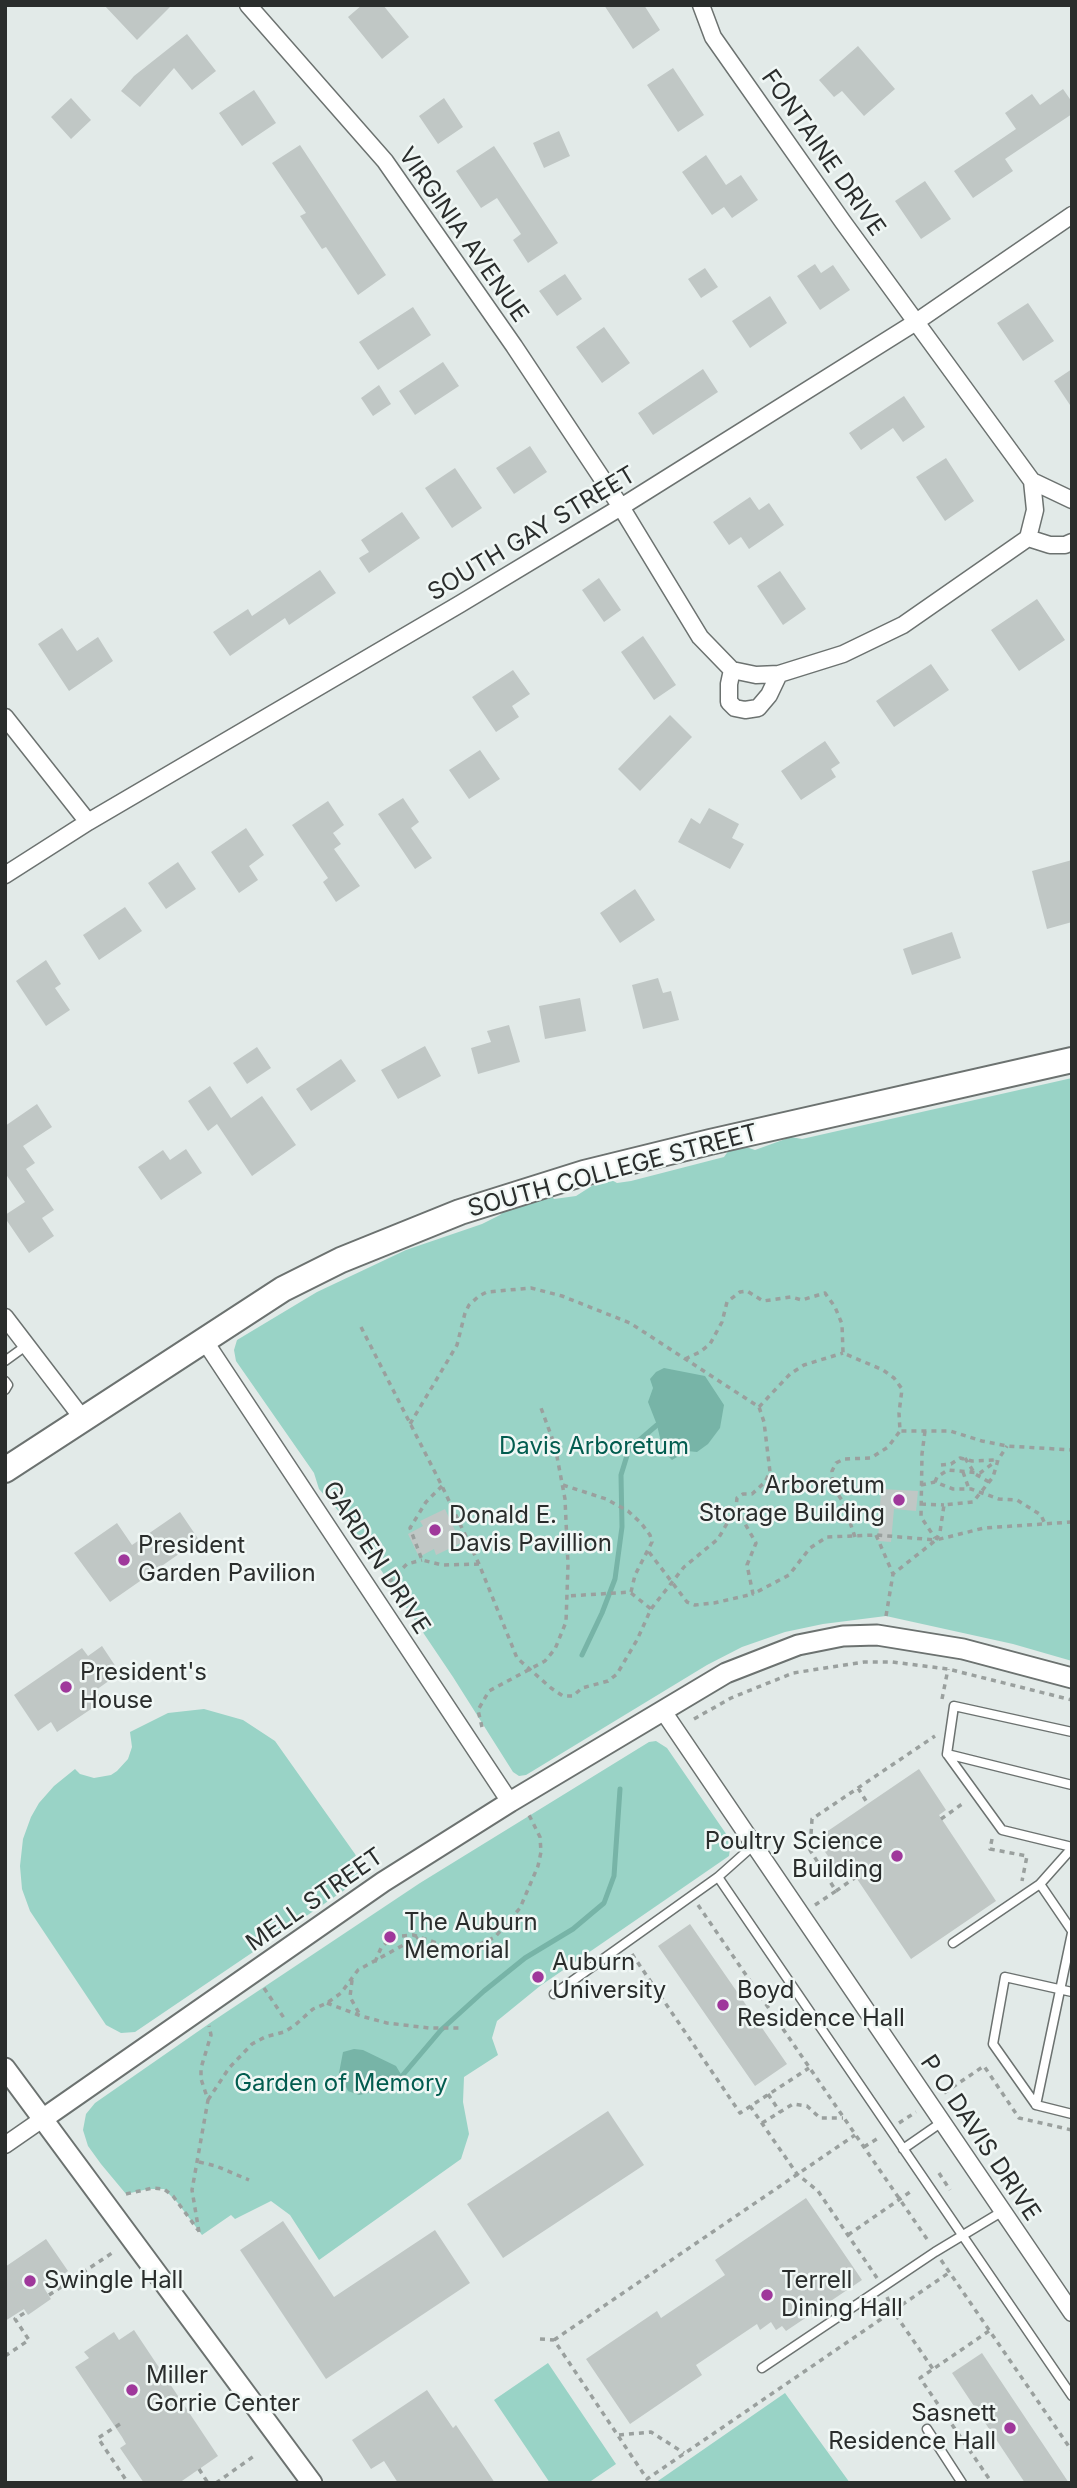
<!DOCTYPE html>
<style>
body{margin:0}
#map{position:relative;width:1077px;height:2488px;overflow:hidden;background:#e2eae8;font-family:Inter,sans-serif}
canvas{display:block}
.frame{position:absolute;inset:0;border:7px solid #2a2d2c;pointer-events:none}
</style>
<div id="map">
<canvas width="1077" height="2488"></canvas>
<div class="frame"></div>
</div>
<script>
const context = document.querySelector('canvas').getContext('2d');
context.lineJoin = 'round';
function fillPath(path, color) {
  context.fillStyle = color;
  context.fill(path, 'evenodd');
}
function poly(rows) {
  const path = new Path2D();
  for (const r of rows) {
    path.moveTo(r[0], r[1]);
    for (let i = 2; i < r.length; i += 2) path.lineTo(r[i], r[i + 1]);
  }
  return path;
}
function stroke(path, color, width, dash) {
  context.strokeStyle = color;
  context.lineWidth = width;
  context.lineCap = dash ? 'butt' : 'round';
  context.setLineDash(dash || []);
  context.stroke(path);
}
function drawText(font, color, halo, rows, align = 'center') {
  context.font = font + ' Inter,sans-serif';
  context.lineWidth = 5;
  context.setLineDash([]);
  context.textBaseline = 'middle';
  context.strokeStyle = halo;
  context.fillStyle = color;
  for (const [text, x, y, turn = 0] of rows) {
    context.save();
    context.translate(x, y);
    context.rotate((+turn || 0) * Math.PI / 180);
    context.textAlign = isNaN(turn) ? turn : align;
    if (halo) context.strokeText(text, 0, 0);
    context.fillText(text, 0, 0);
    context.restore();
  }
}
fillPath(poly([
 [1072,1078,1072,1661,1013,1644,886,1616,823,1624,785,1632,742,1647,707,1665,526,1775,519,1776,513,1772,453,1677,383,1573,349,1523,319,1489,314,1473,236,1361,234,1350,237,1340,317,1292,406,1250,482,1224,500,1215,512,1202,544,1187,554,1199,576,1196,606,1177,617,1183,631,1181,724,1157,729,1150,746,1147,755,1150,791,1137,802,1139],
 [204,1709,243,1720,275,1741,355,1854,358,1860,359,1872,352,1885,135,2032,121,2033,106,2025,30,1911,22,1889,20,1866,23,1839,31,1817,39,1803,54,1786,75,1769,80,1774,94,1778,111,1775,117,1771,128,1759,132,1747,130,1732,168,1713],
 [656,1741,667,1748,731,1841,729,1856,540,1986,497,2021,492,2038,498,2055,464,2077,463,2102,469,2134,461,2159,319,2260,290,2215,271,2201,235,2219,231,2215,202,2235,177,2202,164,2189,148,2189,126,2194,101,2164,88,2146,83,2130,86,2114,95,2103,213,2021,420,1883,649,1742],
 [548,2363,616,2464,588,2483,550,2483,494,2400],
 [785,2393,850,2483,655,2483]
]), '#99d3c6');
fillPath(poly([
 [664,1368,705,1376,724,1405,720,1428,708,1444,697,1452,687,1451,672,1460,663,1451,657,1425,648,1402,653,1388,650,1379,656,1372],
 [354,2049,363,2050,396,2066,402,2076,397,2087,389,2092,378,2091,359,2095,348,2091,339,2073,343,2052]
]), '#77b4a7');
stroke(poly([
 [582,1655,602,1613,615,1579,622,1527,621,1475,629,1449,657,1425],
 [402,2076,441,2030,484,1991,525,1958,573,1929,604,1903,614,1876,620,1789]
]), '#77b4a7', 5);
fillPath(poly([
 [104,5,172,5,137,40],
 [362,5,383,5,409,37,382,59,348,17],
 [604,5,644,5,660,30,633,49],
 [187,34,216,71,192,90,174,68,140,107,121,91,134,76],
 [858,46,895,89,864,116,842,91,834,97,819,80],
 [673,68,704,115,678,132,647,85],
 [1063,89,1072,102,1072,114,1005,159,1013,171,973,198,954,171,1016,129,1005,113,1032,94,1040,105],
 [254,90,276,123,242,146,219,113],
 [71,98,91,120,71,139,51,117],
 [444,98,463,127,438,144,419,116],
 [559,131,570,156,544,168,533,143],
 [300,145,386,275,358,295,326,247,322,249,300,216,306,213,272,163],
 [494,146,558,243,528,263,513,240,521,234,497,198,481,208,456,171],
 [706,155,726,185,741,175,758,200,732,218,724,207,712,215,682,172],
 [925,181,951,219,921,239,895,201],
 [815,264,821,273,833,265,850,290,820,310,797,276],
 [705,268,718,287,701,298,688,279],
 [565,274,582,299,557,316,539,291],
 [770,296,787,323,750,348,732,321],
 [1028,303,1054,341,1023,361,997,323],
 [413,307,431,335,378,370,359,342],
 [604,327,630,363,602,383,576,347],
 [443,362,459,386,415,415,399,391],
 [703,369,718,392,653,435,638,413],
 [1072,369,1072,408,1054,381],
 [379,385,391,404,373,416,361,398],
 [904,396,925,427,903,442,893,428,861,450,849,433],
 [530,446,547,472,514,494,496,468],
 [946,458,974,501,945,521,916,477],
 [455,468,482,508,452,528,425,488],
 [750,497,759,510,769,503,784,525,749,549,741,537,729,545,713,522],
 [402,512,420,538,369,573,359,558,369,552,361,540],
 [320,570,336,593,289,625,285,618,230,656,213,632,248,609,252,616],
 [780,571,806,609,783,625,757,586],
 [599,578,621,610,604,622,582,590],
 [1037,599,1065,640,1019,671,991,630],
 [62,628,77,651,98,637,113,661,69,691,38,644],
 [643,636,676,685,654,700,621,652],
 [931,664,949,690,894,727,876,701],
 [513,670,530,694,512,706,519,717,496,732,472,697],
 [670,715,692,737,640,791,618,769],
 [825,741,840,763,831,769,836,777,801,800,781,771],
 [480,750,500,779,469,799,449,770],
 [403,798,419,822,411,828,432,858,415,869,378,814],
 [328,801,344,825,333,833,341,844,334,849,360,886,336,902,323,882,328,878,292,825],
 [709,808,739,824,732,838,744,844,730,869,678,842,691,818,700,824],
 [246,828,264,855,249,866,258,880,239,893,211,852],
 [1072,860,1072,922,1047,929,1032,871],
 [178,862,196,889,166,909,148,883],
 [635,889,655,920,620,943,600,913],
 [125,907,142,931,99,960,83,935],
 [952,932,961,958,912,975,903,949],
 [46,960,61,984,55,988,70,1010,46,1026,16,981],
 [658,978,663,993,671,991,679,1020,643,1029,632,985],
 [580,998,586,1031,545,1039,539,1006],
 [509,1025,520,1062,478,1074,471,1048,491,1042,487,1031],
 [425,1046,441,1076,398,1099,381,1070],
 [257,1047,271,1068,247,1084,233,1063],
 [341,1059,356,1081,311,1111,296,1089],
 [210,1086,231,1118,262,1096,296,1145,252,1176,217,1124,208,1131,188,1101],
 [37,1104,52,1127,23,1146,35,1163,26,1169,54,1210,42,1218,54,1236,29,1253,5,1218,5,1215,25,1202,5,1173,5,1126],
 [186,1149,202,1173,161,1200,138,1167,163,1150,170,1160],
 [881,1489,918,1491,916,1511,894,1509,891,1542,878,1541],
 [445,1509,461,1543,436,1555,434,1549,419,1557,408,1534,423,1526,420,1521],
 [180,1512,199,1540,110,1602,74,1553,117,1523,132,1545],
 [102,1646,120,1673,96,1690,103,1701,57,1732,51,1722,38,1731,14,1695,82,1648,88,1656],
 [919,1769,946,1810,939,1815,996,1901,911,1959,853,1873,844,1879,816,1839],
 [690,1924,787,2064,755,2086,658,1946],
 [608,2111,644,2165,503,2258,467,2204],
 [806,2198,862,2280,786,2331,782,2326,776,2330,771,2322,760,2330,757,2324,696,2365,702,2375,630,2424,586,2359,657,2311,661,2318,725,2275,715,2260],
 [283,2221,334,2297,435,2230,470,2283,326,2379,240,2250],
 [46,2239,68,2271,44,2288,51,2299,28,2315,24,2309,5,2321,5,2267],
 [134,2330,218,2456,179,2483,144,2483,120,2448,126,2444,122,2437,75,2367,89,2358,84,2352,114,2332,119,2340],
 [982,2353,1069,2483,1025,2483,952,2373],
 [427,2390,453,2428,456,2425,495,2483,398,2483,384,2461,371,2469,352,2440]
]), '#c0c7c5');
const service = poly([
 [5,1361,27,1345],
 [5,1381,8,1385,5,1390],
 [1072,1732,954,1706,947,1754,1002,1830,1072,1847],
 [947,1754,1072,1785],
 [1072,1848,1040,1884,1072,1931],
 [718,1877,1072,2396],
 [953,1943,1040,1884],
 [1072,1992,1005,1977,993,2044,1036,2105,1072,2114],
 [554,1994,718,1877,754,1845],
 [1036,2105,1072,1933],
 [903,2149,942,2122],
 [762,2368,935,2252,1003,2211],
 [927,2429,962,2483]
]);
const minor = poly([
 [248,5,385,161,514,346,621,507,700,637,732,670,756,675,779,674,843,654,903,625,1028,538,1035,510,1032,481,843,222,713,37,701,5],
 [1032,481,1072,500],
 [1028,538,1050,545,1065,545,1072,542],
 [732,670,729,684,729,702,735,708,745,710,758,708,769,695,779,674],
 [5,717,88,822],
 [5,875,88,822,460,604,621,507,916,322,1072,215],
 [5,1317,83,1419],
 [204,1340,510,1802],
 [663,1711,1072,2313],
 [5,2145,44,2118]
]);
const tertiary = poly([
 [5,2068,312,2483],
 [44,2118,383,1882,510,1802,726,1673,798,1645,843,1636,877,1635,963,1649,1072,1678]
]);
const primary = poly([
 [5,1470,283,1289,341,1260,460,1212,584,1173,710,1142,1072,1060]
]);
stroke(service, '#6c7270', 11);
stroke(minor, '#6c7270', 19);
stroke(tertiary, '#6c7270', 23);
stroke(primary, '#6c7270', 28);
stroke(poly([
 [361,1327,442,1486,479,1564,517,1658,551,1688,563,1696,573,1696,582,1688,608,1681,617,1674,637,1640,651,1609,684,1567,718,1539,736,1508],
 [685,1359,700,1352,710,1344,722,1322,727,1302,740,1292,747,1291,763,1301,791,1297,802,1300,825,1293,835,1307,842,1324,843,1353,883,1370,894,1378,902,1389,899,1413,900,1431,950,1431,982,1441,1007,1446,1072,1450],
 [759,1407,790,1374,804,1365,843,1353],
 [410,1424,457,1345,465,1313,469,1305,479,1296,487,1292,531,1288,562,1296,630,1323,759,1407,764,1422,770,1472,765,1482,752,1494,743,1494,737,1498,736,1508,756,1543,747,1565,753,1594,789,1575,810,1548,827,1537,876,1535,936,1540],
 [925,1431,922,1454,921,1517,935,1538],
 [965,1458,975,1474,989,1482],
 [941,1465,951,1464,960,1458,972,1461,996,1460],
 [963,1472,969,1489],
 [935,1482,937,1477,948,1470,980,1473,996,1461],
 [563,1485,606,1499,628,1511,641,1523,650,1535,652,1542,635,1575,631,1592,568,1596],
 [921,1485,935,1482,953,1489,971,1489,999,1499,1017,1500,1041,1515,1045,1524],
 [442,1486,426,1502,410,1528,422,1560,442,1565,479,1564],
 [921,1504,944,1505],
 [876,1535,893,1574],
 [855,1537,843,1502,833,1487,832,1471,836,1463,844,1459,871,1458,888,1447,900,1431],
 [936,1540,940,1532,944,1505,973,1502,993,1477,998,1460,1007,1446],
 [649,1552,687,1602,695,1605,714,1603,753,1594],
 [389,1582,407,1564,422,1560],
 [631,1593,651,1609],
 [886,1616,893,1574,936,1540,984,1528,1072,1522],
 [942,1699,948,1669],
 [694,1719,731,1698,793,1673,864,1662,892,1662,948,1669,1072,1700],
 [482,1727,478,1710,489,1691,545,1661,555,1649,566,1622,568,1565,565,1499,555,1446,541,1408],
 [858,1788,868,1804],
 [941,1819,965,1802],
 [992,1839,990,1849,1027,1856,1022,1881],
 [836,1891,856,1877],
 [698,1905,929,2242],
 [815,1905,836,1891,810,1850,812,1819,935,1736],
 [632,1954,740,2113,809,2068],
 [375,1962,381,1948,387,1942,401,1936,413,1935,449,1947,472,1948,495,1937,520,1908,538,1866,541,1852,540,1837,529,1815],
 [352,1980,350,1997,360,2015],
 [264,1988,286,2021],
 [327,2003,361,2016,387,2023,429,2028,461,2028],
 [944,2093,984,2066,1019,2118,1072,2130],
 [768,2094,780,2112],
 [208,2100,229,2068,252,2044,265,2037,284,2032,294,2026,313,2009,327,2003,341,1993,358,1970,418,1937],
 [750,2106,797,2174,818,2191,877,2278],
 [762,2123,793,2104,807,2106,820,2118,843,2118],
 [899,2123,916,2112],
 [864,2147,880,2137],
 [199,2162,216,2166,249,2180],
 [939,2173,950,2190],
 [126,2194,153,2188,164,2189,173,2196,198,2230],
 [199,2232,192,2190,208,2100,201,2079,201,2068,211,2035,209,2026],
 [848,2235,913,2190],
 [941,2260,1072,2451],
 [49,2295,115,2251],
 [887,2297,893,2311,933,2369],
 [989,2331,920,2378,992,2483],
 [540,2339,554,2340,647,2479,950,2272],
 [554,2340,855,2135],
 [5,2356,29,2340,15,2319,26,2312],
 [120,2424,98,2438,128,2483],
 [619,2435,651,2432,684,2453],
 [199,2469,208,2483],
 [216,2483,254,2456]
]), '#9aa09e', 3.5, [5, 5]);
stroke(service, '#fff', 8);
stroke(minor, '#fff', 16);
stroke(tertiary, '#fff', 19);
stroke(primary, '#fff', 24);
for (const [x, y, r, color] of [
 [899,1500,7,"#9f389b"],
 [435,1530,7,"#9f389b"],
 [124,1560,7,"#9f389b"],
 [66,1687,7,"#9f389b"],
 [897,1856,7,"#9f389b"],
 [390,1937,7,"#9f389b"],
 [538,1977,7,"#9f389b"],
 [723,2005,7,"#9f389b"],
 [30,2281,7,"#9f389b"],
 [767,2295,7,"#9f389b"],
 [132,2390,7,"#9f389b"],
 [1010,2428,7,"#9f389b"]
]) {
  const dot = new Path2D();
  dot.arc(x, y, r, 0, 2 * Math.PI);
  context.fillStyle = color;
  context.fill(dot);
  stroke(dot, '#f0f7f5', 2.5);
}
drawText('24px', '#2a2d2c', '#f0f7f5', [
 ["FONTAINE DRIVE",823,153,55],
 ["VIRGINIA AVENUE",463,235,55],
 ["SOUTH GAY STREET",532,534,-31],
 ["SOUTH COLLEGE STREET",613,1171,-15],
 ["GARDEN DRIVE",376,1558,57],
 ["MELL STREET",315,1900,-35],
 ["P O DAVIS DRIVE",980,2138,56]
]);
drawText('24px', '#025c4f', '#f0f7f5', [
 ["Davis Arboretum",594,1447],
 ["Garden of Memory",341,2084]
]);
drawText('24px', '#2a2d2c', '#f0f7f5', [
 ["Arboretum",885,1486,"right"],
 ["Storage Building",885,1514,"right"],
 ["Donald E.",449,1516],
 ["Davis Pavillion",449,1544],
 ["President",138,1546],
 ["Garden Pavilion",138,1574],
 ["President's",80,1673],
 ["House",80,1701],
 ["Poultry Science",883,1842,"right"],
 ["Building",883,1870,"right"],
 ["The Auburn",404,1923],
 ["Memorial",404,1951],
 ["Auburn",552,1963],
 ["University",552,1991],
 ["Boyd",737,1991],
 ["Residence Hall",737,2019],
 ["Swingle Hall",44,2281],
 ["Terrell",781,2281],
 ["Dining Hall",781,2309],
 ["Miller",146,2376],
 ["Gorrie Center",146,2404],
 ["Sasnett",996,2414,"right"],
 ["Residence Hall",996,2442,"right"]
], 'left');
</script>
